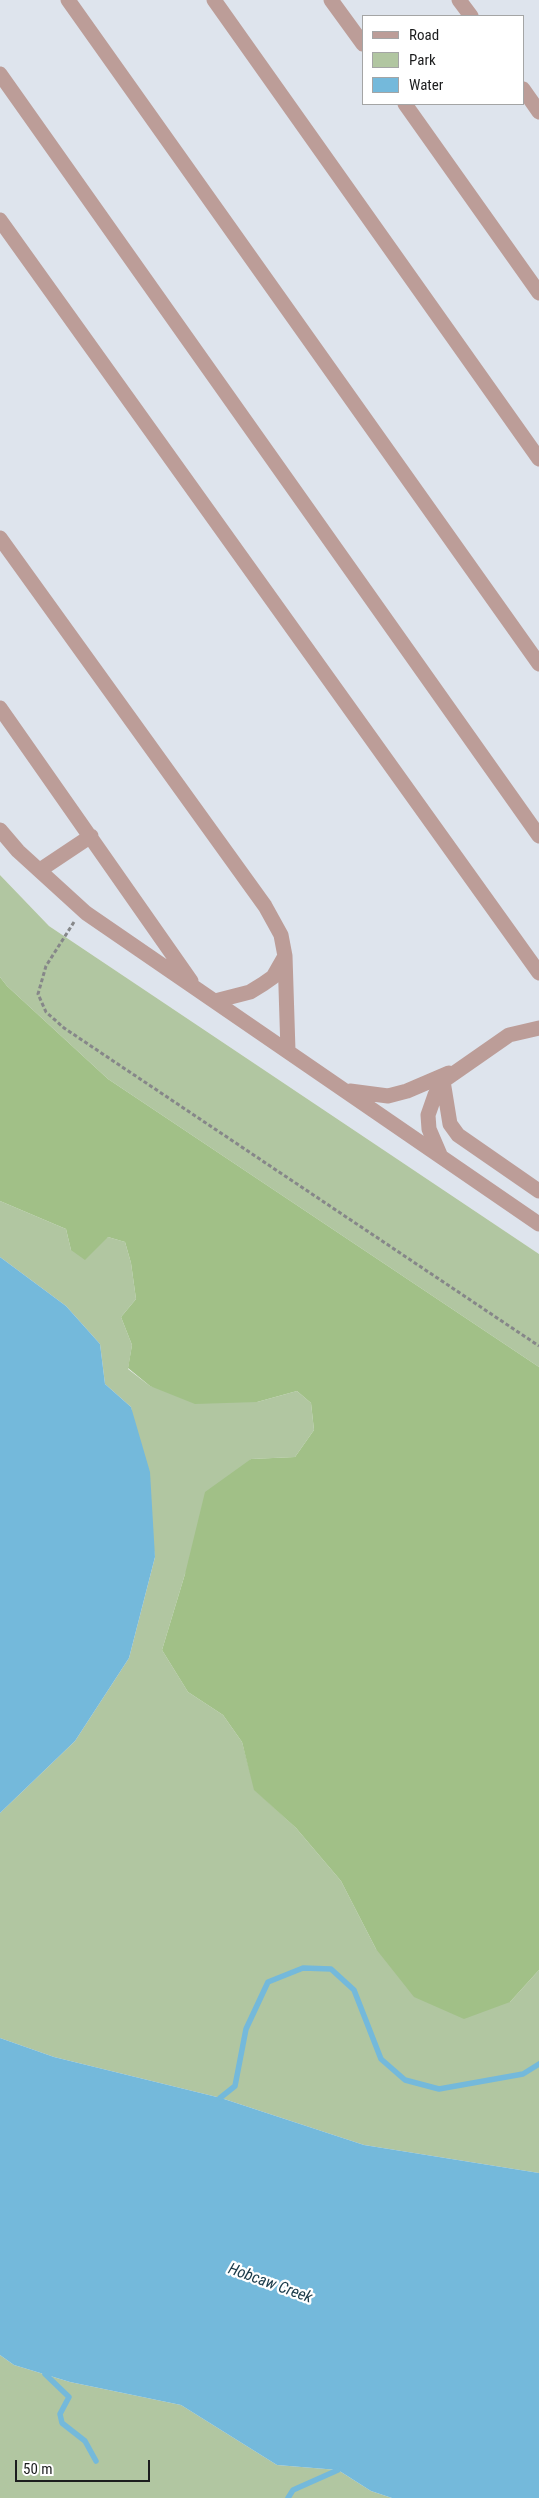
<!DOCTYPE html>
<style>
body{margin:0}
#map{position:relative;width:539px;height:2498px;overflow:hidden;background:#edeff2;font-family:"Roboto Condensed",sans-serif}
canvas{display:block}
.legend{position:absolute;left:362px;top:15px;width:162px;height:90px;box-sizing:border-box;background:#fff;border:1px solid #a4a5a5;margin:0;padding:6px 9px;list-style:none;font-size:15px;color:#1c1d1e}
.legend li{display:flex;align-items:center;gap:10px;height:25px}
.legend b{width:25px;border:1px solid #a4a5a5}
.scale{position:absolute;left:15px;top:2460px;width:135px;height:22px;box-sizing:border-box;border:2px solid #1c1d1e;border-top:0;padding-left:6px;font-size:15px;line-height:18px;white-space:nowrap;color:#1c1d1e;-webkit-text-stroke:4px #fff;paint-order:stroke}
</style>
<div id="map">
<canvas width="539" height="2498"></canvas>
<ul class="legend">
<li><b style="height:6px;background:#bc9d98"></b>Road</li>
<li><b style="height:14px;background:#b1c6a1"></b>Park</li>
<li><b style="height:14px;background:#74b9db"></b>Water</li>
</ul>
<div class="scale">50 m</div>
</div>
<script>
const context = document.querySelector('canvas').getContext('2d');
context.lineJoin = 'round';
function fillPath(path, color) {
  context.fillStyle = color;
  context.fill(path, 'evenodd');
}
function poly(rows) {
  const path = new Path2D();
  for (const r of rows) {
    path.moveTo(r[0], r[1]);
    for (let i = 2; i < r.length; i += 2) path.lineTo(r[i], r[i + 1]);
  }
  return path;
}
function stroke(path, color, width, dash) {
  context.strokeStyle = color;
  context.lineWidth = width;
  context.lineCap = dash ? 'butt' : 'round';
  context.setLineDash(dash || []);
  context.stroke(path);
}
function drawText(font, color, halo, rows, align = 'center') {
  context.font = font + ' "Roboto Condensed",sans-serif';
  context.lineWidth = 4.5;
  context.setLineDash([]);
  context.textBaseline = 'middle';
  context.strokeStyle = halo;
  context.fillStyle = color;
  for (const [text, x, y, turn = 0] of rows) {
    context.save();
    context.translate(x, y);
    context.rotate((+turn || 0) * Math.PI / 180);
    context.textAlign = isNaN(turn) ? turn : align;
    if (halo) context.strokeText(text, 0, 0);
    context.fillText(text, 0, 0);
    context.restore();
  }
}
fillPath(poly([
 [0,0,539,0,539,1254,49,926,0,875],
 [363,16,523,16,523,104,363,104]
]), '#dee4ed');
fillPath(poly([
 [0,875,49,926,539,1254,539,1367,108,1079,7,986,0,977],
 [0,1201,66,1229,71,1250,108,1237,125,1242,131,1263,136,1299,121,1317,132,1345,128,1369,150,1386,257,1402,297,1391,311,1403,314,1430,295,1457,251,1459,185,1574,162,1650,188,1692,223,1715,242,1742,255,1790,296,1828,341,1881,376,1949,510,2002,539,1970,539,2173,364,2145,221,2098,54,2057,0,2038,0,1813,75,1741,129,1658,155,1557,131,1407,105,1384,100,1344,66,1306,0,1257],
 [0,2355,14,2365,70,2382,181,2405,277,2465,338,2470,371,2491,392,2498,0,2498]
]), '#b1c6a1');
fillPath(poly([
 [0,977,7,986,108,1079,539,1367,539,1970,510,2002,464,2019,414,1997,376,1949,341,1881,296,1828,254,1790,242,1742,223,1715,188,1692,162,1650,185,1574,205,1492,251,1459,295,1457,314,1430,311,1403,297,1391,257,1402,195,1404,150,1386,128,1368,132,1345,121,1317,136,1299,131,1263,125,1242,108,1237,85,1260,71,1250,66,1229,0,1201]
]), '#a1c087');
fillPath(poly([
 [0,1257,66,1306,100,1344,105,1384,131,1407,150,1472,155,1557,129,1658,75,1741,0,1813],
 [0,2038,54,2057,221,2098,364,2145,539,2173,539,2498,392,2498,371,2491,338,2470,277,2465,181,2405,70,2382,14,2365,0,2355]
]), '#74b9db');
stroke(poly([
 [220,2098,235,2086,246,2029,268,1982,303,1968,331,1969,354,1990,381,2059,405,2080,439,2089,523,2074,539,2064],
 [45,2374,69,2397,60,2414,62,2423,85,2441,96,2461],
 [288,2498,293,2490,338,2470]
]), '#74b9db', 5.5);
stroke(poly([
 [74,922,46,966,38,994,46,1012,64,1028,539,1346]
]), '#868789', 3, [4, 2.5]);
stroke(poly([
 [68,0,539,664],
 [214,0,539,459],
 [331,0,363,44],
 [459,0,471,16],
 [0,74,539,836],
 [523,89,539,112],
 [405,104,539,293],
 [0,220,539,973],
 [0,538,265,906,281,935,285,956,288,1051],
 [0,708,191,981],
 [0,830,18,851,86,913,539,1224],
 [40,870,91,836],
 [215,1001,250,992,263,984,273,977,285,956],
 [443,1081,450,1124,458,1135,539,1191],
 [350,1091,388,1096,407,1091,449,1073],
 [441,1157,429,1129,428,1115,435,1095,443,1081,509,1035,539,1028]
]), '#bc9d98', 15);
drawText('italic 16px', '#1a3a49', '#fff', [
 ["Hobcaw Creek",270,2284,20]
]);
</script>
